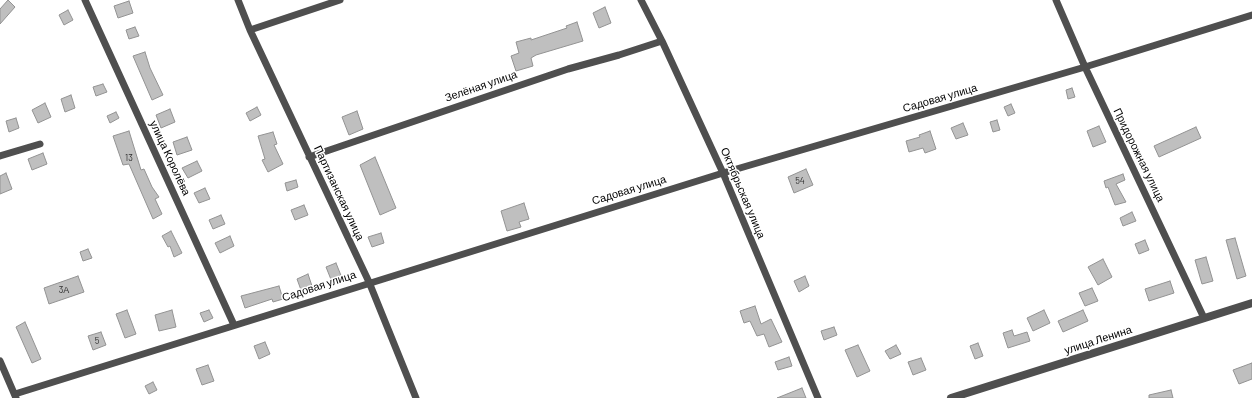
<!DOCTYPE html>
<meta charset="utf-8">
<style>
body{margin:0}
canvas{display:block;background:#fff}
</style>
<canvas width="1252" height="398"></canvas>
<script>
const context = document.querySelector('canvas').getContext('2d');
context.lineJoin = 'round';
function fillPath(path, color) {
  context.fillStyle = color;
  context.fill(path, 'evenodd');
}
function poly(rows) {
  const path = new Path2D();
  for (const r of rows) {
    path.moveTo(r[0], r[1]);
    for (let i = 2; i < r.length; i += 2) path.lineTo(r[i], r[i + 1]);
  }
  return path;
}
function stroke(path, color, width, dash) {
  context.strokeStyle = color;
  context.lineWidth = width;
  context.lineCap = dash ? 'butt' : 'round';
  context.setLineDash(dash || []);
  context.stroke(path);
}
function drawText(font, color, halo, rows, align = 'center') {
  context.font = font + ' Barlow,sans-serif';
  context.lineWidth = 3;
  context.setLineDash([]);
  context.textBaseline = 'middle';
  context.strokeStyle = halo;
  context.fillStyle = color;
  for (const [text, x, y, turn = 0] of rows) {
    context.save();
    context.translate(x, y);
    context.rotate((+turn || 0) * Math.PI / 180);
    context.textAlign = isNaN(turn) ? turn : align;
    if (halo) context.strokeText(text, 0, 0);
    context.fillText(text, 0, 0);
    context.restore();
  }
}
const building = poly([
 [8,0,15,7,0,24,0,9,8,0],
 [129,1,133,13,118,18,114,6,129,1],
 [605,7,611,23,599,28,593,13,605,7],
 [68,10,73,20,64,25,59,15,68,10],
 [577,22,583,41,536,55,531,58,533,66,516,71,511,56,519,53,516,42,531,38,531,40,567,28,566,26,577,22],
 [135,27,139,36,129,39,126,30,135,27],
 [145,52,150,68,163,95,152,100,133,56,145,52],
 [103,84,107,92,96,96,93,87,103,84],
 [1072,88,1075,97,1068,99,1066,90,1072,88],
 [71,95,75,108,65,112,61,99,71,95],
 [45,103,51,117,38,123,32,110,45,103],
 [1011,104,1015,113,1008,116,1004,107,1011,104],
 [257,107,261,115,250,121,246,113,257,107],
 [170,109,175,122,161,128,156,115,170,109],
 [357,111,363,129,349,135,342,117,357,111],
 [116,112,119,118,110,123,107,116,116,112],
 [16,118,19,128,9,132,6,121,16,118],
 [997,120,1000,130,993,132,990,122,997,120],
 [963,123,968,135,956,139,951,128,963,123],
 [1099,126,1106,142,1093,147,1087,131,1099,126],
 [1196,127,1201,138,1159,157,1154,146,1196,127],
 [129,131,141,170,144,169,152,187,159,197,155,199,162,214,153,219,129,164,123,165,113,136,129,131],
 [930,131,936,149,925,153,923,148,909,152,906,141,920,137,919,135,930,131],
 [273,132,277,144,274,145,283,164,268,172,262,160,265,159,258,136,273,132],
 [187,137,192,150,177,155,173,142,187,137],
 [43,153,47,164,32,170,28,159,43,153],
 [375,157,396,208,380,215,360,165,375,157],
 [197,161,202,171,188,178,182,168,197,161],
 [806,169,813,185,794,193,788,177,806,169],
 [6,173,12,189,0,194,0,176,6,173],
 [1123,174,1125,180,1116,184,1126,202,1115,205,1108,187,1106,188,1104,181,1123,174],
 [296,180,298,187,287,191,285,183,296,180],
 [205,188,210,199,199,203,194,193,205,188],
 [524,203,529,219,519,222,521,227,507,231,501,211,524,203],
 [304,205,308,215,295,220,291,210,304,205],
 [1132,212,1136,221,1123,226,1120,218,1132,212],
 [221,215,225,224,213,229,209,220,221,215],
 [171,231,182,253,174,257,170,246,168,247,162,236,171,231],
 [381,233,384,243,372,247,368,237,381,233],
 [230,236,234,246,220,253,215,243,230,236],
 [1235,238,1246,276,1237,279,1226,240,1235,238],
 [1145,240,1149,250,1139,254,1135,244,1145,240],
 [88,249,92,258,83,261,80,252,88,249],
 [1206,257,1213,281,1202,284,1195,260,1206,257],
 [1103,259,1112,277,1098,285,1088,267,1103,259],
 [336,263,342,278,332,282,326,267,336,263],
 [308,274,312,286,301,290,297,279,308,274],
 [78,276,84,292,49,304,44,288,78,276],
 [805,276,809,286,799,292,794,281,805,276],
 [1170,281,1174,293,1149,301,1145,289,1170,281],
 [279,286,283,299,273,302,272,299,245,308,241,296,279,286],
 [1092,288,1098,301,1085,306,1079,293,1092,288],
 [755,306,761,324,771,319,782,342,769,347,764,334,757,336,750,321,744,323,740,311,755,306],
 [127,310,136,334,125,338,116,314,127,310],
 [172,310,176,327,159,331,155,315,172,310],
 [209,310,213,318,204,322,200,313,209,310],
 [1044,310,1050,323,1033,331,1027,318,1044,310],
 [1083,310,1088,321,1063,332,1058,321,1083,310],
 [25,322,41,359,32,363,16,327,25,322],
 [834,327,837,335,824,340,821,331,834,327],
 [1012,330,1014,336,1027,332,1030,341,1008,348,1003,333,1012,330],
 [101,332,106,345,93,350,88,336,101,332],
 [265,342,270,354,259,359,254,346,265,342],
 [978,343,983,356,975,359,970,346,978,343],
 [858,345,870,371,857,377,845,350,858,345],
 [896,345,901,354,890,359,885,351,896,345],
 [789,357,792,366,778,370,775,362,789,357],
 [921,358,926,370,913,375,908,362,921,358],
 [1252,363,1252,379,1239,384,1233,370,1252,363],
 [208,365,214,381,202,385,196,369,208,365],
 [153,382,157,390,149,394,145,386,153,382],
 [802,388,806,398,777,398,802,388],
 [1171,390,1173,398,1149,398,1149,395,1171,390]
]);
fillPath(building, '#bfbfbf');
stroke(building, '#939393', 1);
stroke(poly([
 [85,0,234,325],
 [238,0,250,30,369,282,416,398],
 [641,0,662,41,723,173,818,398],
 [1056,0,1085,67,1204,318],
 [250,30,340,0],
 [0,156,40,144],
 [309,157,568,69,619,55,662,41],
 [0,361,16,398],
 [15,394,723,173,1085,67,1252,15]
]), '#4f4f4f', 7);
stroke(poly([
 [951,398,1252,303]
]), '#4f4f4f', 8);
drawText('9px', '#303030', null, [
 ["13",129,158],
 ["54",800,181],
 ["3А",64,290],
 ["5",97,341]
]);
drawText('11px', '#000', '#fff', [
 ["Зелёная улица",481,86,-19],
 ["Садовая улица",940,98,-16],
 ["Придорожная улица",1139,155,64],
 ["улица Королёва",170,158,65],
 ["Садовая улица",629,190,-17],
 ["Партизанская улица",339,193,65],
 ["Октябрьская улица",743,193,67],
 ["Садовая улица",319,286,-18],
 ["улица Ленина",1098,340,-18]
]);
</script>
